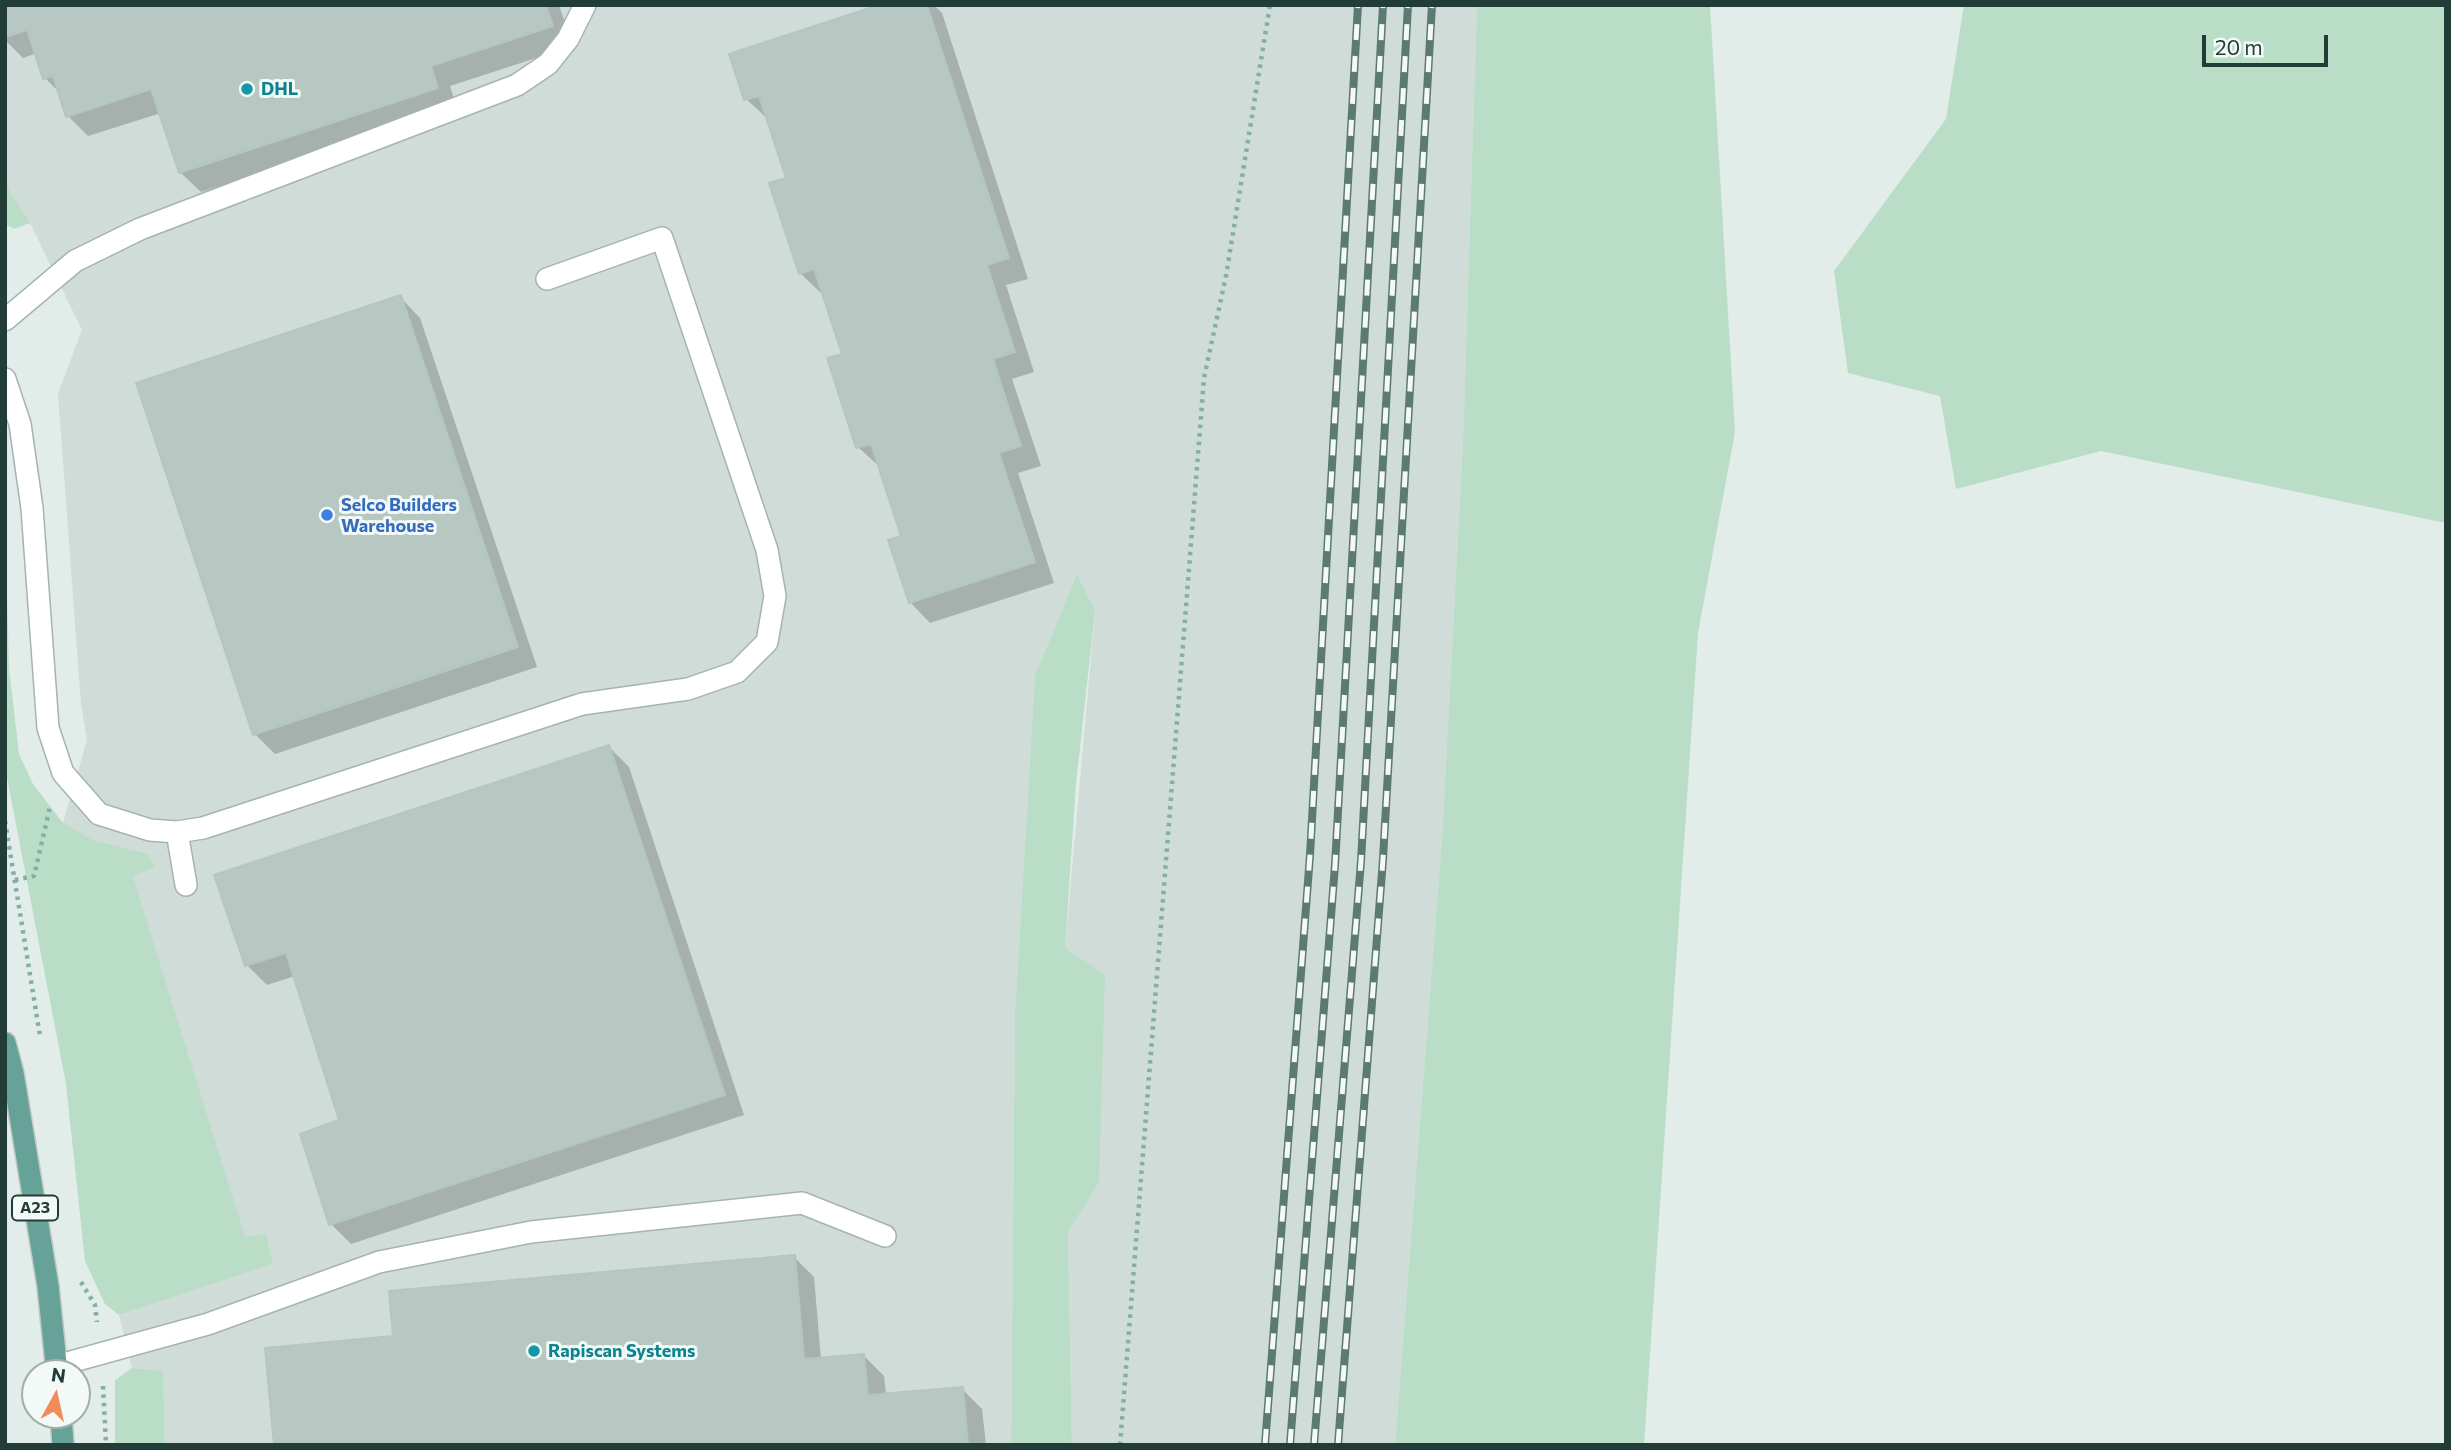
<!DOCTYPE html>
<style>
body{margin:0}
#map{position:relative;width:2451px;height:1450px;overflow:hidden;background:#e2ece8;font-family:Commissioner,sans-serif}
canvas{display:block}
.frame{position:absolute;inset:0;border:7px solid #223d38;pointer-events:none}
.north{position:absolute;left:21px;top:1359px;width:70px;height:70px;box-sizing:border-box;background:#f2f9f6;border:2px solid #9faeaa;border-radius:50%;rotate:8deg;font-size:19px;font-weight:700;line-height:28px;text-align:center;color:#223d38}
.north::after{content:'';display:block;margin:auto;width:24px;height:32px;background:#f28b5a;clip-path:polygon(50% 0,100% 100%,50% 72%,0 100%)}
.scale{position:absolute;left:2202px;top:35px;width:126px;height:32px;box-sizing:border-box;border:4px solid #223d38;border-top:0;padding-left:9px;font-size:21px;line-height:24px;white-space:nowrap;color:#223d38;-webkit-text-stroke:5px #f2f9f6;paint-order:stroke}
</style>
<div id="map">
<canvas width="2451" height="1450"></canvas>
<div class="frame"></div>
<div class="north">N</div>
<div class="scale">20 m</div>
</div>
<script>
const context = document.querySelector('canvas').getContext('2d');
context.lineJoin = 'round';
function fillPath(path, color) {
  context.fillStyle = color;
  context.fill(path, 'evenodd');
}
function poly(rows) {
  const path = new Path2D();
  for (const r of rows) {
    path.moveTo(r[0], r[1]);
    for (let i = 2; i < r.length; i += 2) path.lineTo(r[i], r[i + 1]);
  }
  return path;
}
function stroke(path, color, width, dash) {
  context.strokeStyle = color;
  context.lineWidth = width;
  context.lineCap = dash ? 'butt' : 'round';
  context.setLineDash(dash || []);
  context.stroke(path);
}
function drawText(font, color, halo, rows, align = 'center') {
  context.font = font + ' Commissioner,sans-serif';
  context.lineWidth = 6;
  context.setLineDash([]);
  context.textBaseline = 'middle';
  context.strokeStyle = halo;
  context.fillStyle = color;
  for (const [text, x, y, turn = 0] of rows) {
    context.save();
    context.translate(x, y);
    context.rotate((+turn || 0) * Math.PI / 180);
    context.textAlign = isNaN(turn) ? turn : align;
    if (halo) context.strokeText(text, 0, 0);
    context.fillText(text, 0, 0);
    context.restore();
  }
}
fillPath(poly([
 [5,5,1477,5,1463,441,1442,838,1395,1445,1072,1445,1068,1232,1099,1183,1065,948,1095,612,1077,576,1035,675,1015,1013,1011,1445,165,1445,163,1371,132,1368,119,1315,273,1264,266,1234,245,1237,54,854,87,740,81,704,58,394,82,330,30,223,5,183]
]), '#d0dcd7');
fillPath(poly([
 [1477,5,1710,5,1735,432,1698,633,1644,1445,1395,1445,1442,838,1463,441],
 [1964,5,2446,5,2446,523,2101,451,1956,489,1940,396,1848,373,1834,271,1946,119],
 [5,183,30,223,14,229,5,224],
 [5,521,9,668,19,754,33,784,63,823,93,840,147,854,155,867,133,876,140,900,245,1237,266,1234,273,1264,119,1315,105,1304,85,1261,66,1084,5,767],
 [1077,575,1095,611,1076,784,1065,948,1105,975,1099,1183,1068,1232,1072,1445,1011,1445,1015,1013,1035,675],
 [132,1368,163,1371,165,1445,115,1445,115,1380]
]), '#baddc7');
fillPath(poly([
 [5,5,559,5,573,46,450,86,457,109,201,192,180,172,161,113,88,136,68,116,61,94,45,78,37,53,23,58,5,40],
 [884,5,934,5,942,13,1028,279,1006,285,1034,372,1012,379,1041,466,1018,473,1054,583,930,623,910,602,903,537,880,467,858,447,844,355,824,292,821,293,800,273,788,179,768,119,746,99],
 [400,297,420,318,537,667,275,754,255,734],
 [609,747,629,767,744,1115,351,1244,331,1224,341,1121,295,976,267,985,247,965],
 [794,1257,814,1277,821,1359,864,1356,884,1376,886,1395,962,1389,982,1409,986,1445,276,1445,395,1338]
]), '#0003');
const building = poly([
 [5,5,546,5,553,26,431,66,438,88,179,173,151,89,66,117,53,76,43,79,27,30,5,37,5,5],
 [879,5,927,5,1009,258,987,265,1015,352,993,359,1021,446,999,453,1035,562,909,603,888,540,901,536,871,444,856,448,827,358,842,354,814,269,799,274,769,183,786,178,759,96,744,100,729,54,879,5],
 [401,295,518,647,253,735,136,383,401,295],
 [609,745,725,1095,329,1225,300,1134,339,1120,286,953,245,966,214,875,609,745],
 [795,1255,804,1359,864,1354,868,1395,963,1387,968,1445,274,1445,265,1348,393,1336,389,1291,795,1255]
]);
fillPath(building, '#b7c7c1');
stroke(building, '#b4c6c0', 2);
const minor = poly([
 [5,320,75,261,140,229,517,85,548,64,568,39,585,5],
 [5,379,20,424,32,508,48,728,63,773,99,814,150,830,177,832,203,828,582,704,688,689,737,672,767,642,775,596,767,550,662,238,547,279],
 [177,832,186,885],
 [56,1366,208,1324,379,1262,531,1232,802,1203,885,1236]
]);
const major = poly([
 [5,1043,13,1073,48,1286,57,1373],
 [61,1415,63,1445]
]);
stroke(minor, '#a5b4b0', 24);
stroke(major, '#c1c9c7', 24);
stroke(poly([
 [5,821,40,1036],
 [15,880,34,876,50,807],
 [81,1282,95,1305,97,1322],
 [103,1386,106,1445],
 [1120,1445,1204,378,1226,276,1270,5]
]), '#82b0a5', 4.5, [3.5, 5]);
stroke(minor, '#fff', 21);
stroke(major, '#66a297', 21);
const rail = poly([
 [1265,1445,1310,855,1358,5],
 [1290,1445,1335,865,1383,5],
 [1314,1445,1361,861,1408,5],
 [1338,1445,1383,859,1432,5]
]);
stroke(rail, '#5c7973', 8);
stroke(rail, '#f2f9f6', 5, [16]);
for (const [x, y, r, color] of [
 [247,89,7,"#0f9aa8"],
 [327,515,7,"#3f7fe0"],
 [534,1351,7,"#0f9aa8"]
]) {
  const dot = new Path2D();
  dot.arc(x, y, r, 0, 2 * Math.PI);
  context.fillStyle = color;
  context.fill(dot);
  stroke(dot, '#f2f9f6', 2.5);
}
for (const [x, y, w] of [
 [35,1208,46]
]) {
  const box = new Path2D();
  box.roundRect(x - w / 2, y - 12.5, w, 25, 5);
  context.fillStyle = '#f2f9f6';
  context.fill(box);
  stroke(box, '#223d38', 2);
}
drawText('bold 16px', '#223d38', null, [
 ["A23",35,1208]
]);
drawText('bold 18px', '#0d838f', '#f2f9f6', [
 ["DHL",261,89],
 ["Rapiscan Systems",548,1351]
], 'left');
drawText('bold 18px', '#366cbe', '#f2f9f6', [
 ["Selco Builders",341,505],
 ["Warehouse",341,526]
], 'left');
</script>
